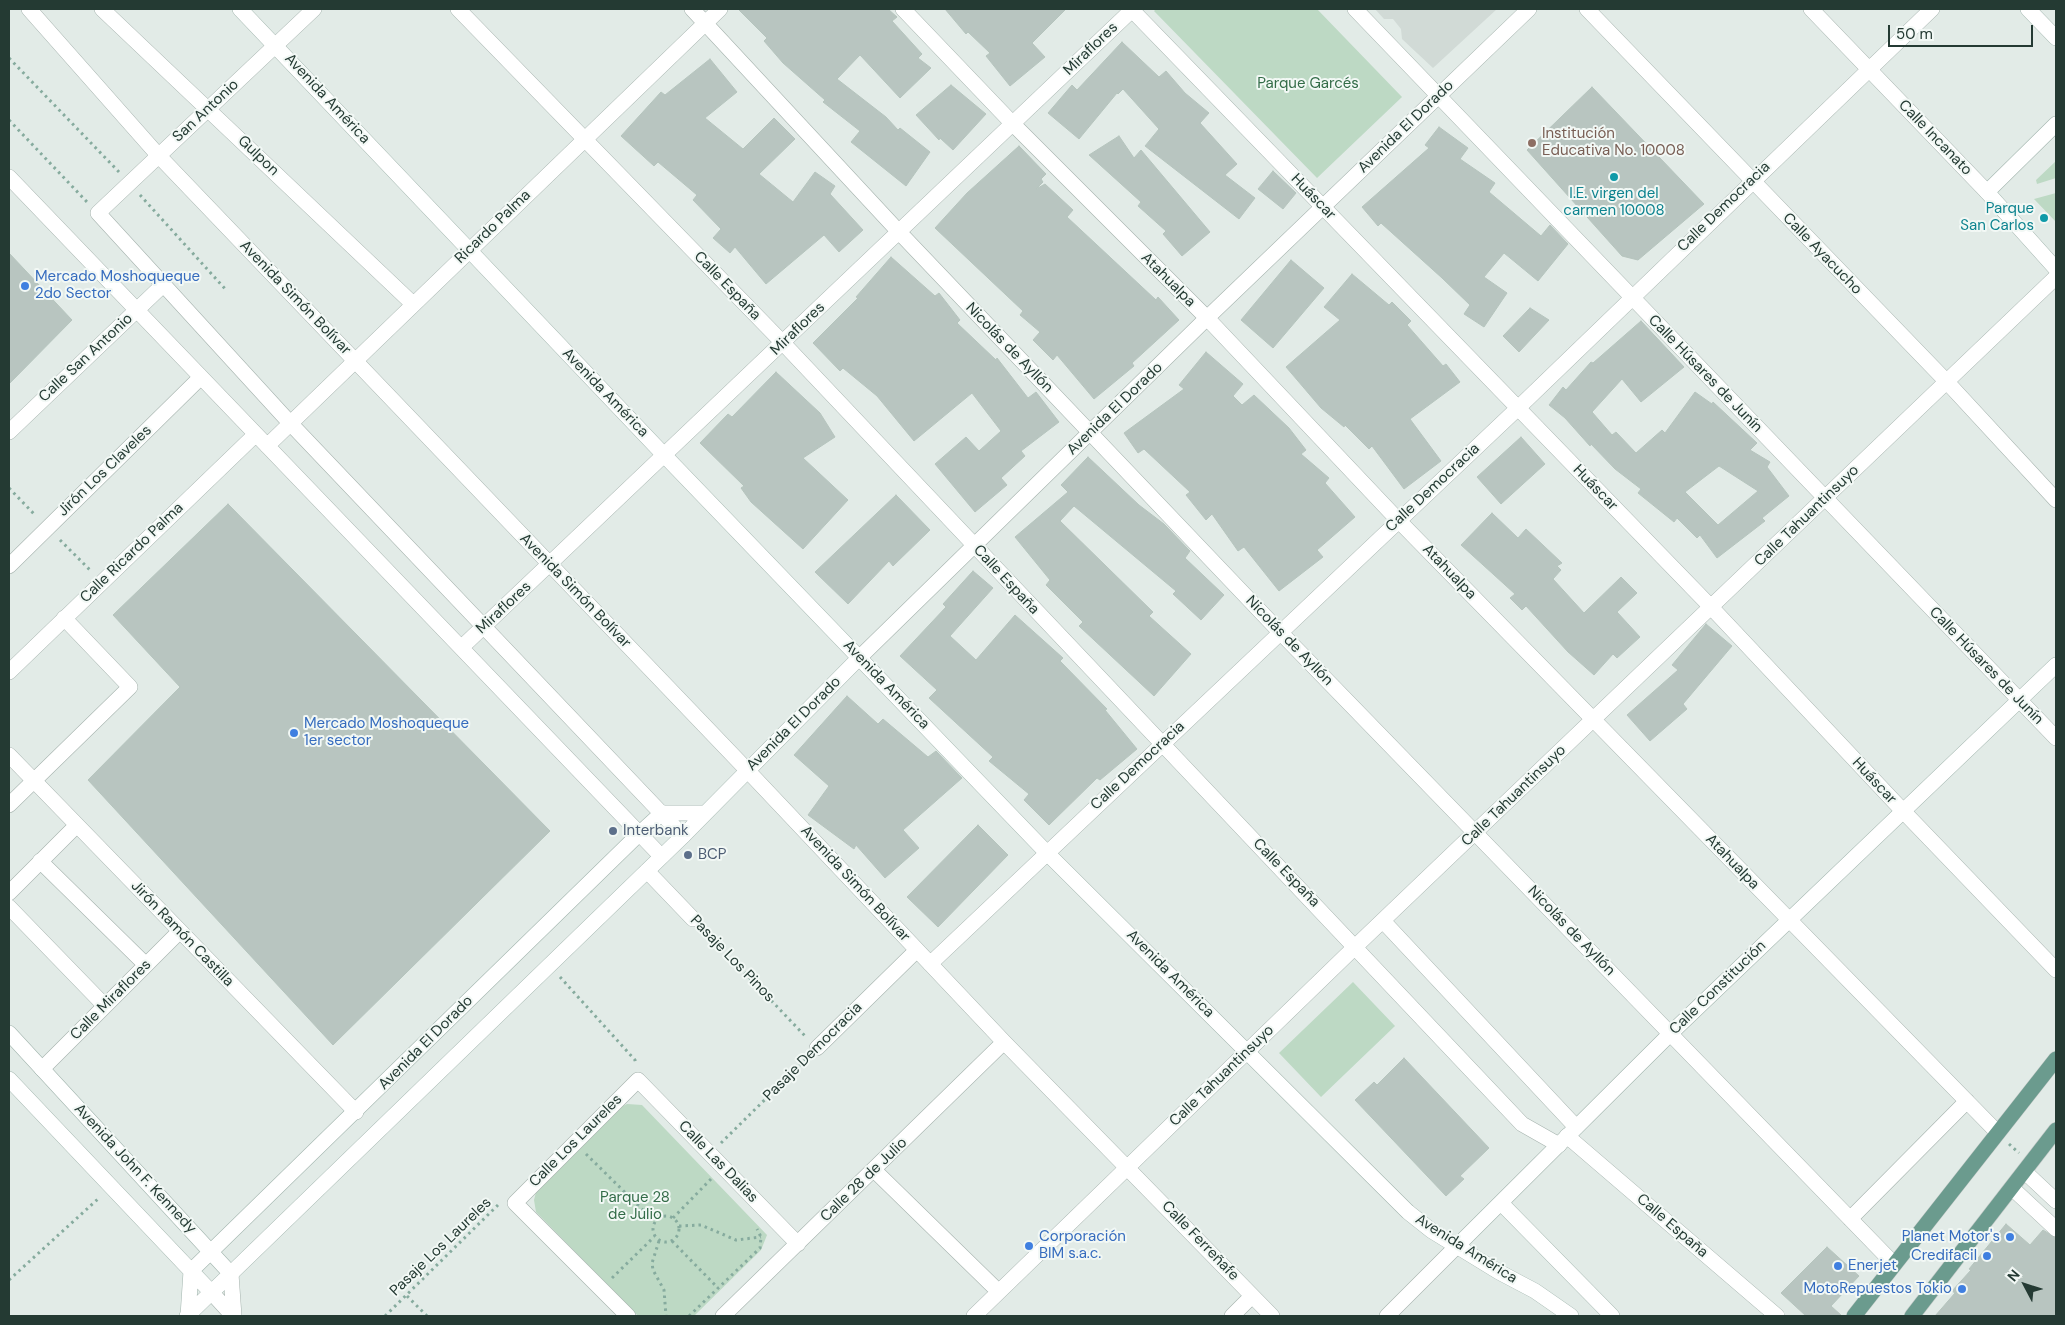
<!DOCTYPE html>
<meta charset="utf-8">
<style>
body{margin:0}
#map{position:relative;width:2065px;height:1325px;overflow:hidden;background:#e2ebe7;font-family:"DM Sans",sans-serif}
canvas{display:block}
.frame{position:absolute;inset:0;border:10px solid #243a33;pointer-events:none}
.north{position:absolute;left:2000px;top:1260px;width:50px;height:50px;-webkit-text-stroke:4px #f2f8f5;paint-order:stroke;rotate:310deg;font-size:14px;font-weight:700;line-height:20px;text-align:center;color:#243a33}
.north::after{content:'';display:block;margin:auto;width:18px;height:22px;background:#243a33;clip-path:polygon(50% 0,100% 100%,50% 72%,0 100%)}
.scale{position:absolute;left:1888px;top:25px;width:145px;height:22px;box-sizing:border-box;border:2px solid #243a33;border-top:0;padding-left:6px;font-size:15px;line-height:18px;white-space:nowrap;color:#243a33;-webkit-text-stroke:4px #f2f8f5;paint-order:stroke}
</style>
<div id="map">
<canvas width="2065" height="1325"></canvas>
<div class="frame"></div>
<div class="north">N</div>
<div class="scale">50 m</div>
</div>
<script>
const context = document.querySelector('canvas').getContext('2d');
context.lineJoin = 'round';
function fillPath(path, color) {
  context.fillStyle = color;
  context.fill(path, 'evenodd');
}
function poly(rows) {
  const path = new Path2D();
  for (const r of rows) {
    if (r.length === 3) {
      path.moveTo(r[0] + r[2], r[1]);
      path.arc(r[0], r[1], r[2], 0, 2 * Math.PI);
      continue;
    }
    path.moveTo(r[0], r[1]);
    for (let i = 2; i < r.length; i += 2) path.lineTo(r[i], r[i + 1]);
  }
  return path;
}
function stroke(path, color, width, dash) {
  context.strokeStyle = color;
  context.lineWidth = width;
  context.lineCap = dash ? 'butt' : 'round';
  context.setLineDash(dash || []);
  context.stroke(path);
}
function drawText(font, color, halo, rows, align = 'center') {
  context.font = font + ' "DM Sans",sans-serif';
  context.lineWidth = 4;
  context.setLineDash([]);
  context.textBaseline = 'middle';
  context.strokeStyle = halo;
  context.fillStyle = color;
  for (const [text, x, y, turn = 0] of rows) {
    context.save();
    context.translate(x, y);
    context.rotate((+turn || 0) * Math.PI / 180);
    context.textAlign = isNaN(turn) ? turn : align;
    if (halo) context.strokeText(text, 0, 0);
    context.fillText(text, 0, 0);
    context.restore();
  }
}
fillPath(poly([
 [1375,9,1497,9,1433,68,1402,39,1401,29,1393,19,1384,19]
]), '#d1dad6');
fillPath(poly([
 [1156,9,1317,9,1402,97,1317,178,1154,11],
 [2056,161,2056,178,2037,184,2036,180],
 [2056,193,2056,222,2034,199],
 [1353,982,1395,1026,1321,1097,1279,1053],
 [627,1104,642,1105,767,1235,761,1250,694,1316,638,1316,536,1212,534,1200,537,1188,621,1107]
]), '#bdd9c4');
const building = poly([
 [738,9,888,9,897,17,892,21,922,54,918,58,931,68,900,98,860,55,837,79,886,117,898,130,900,128,930,152,906,186,851,142,860,131,823,102,825,100,783,63,764,41,767,38,738,9],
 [945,9,1066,9,1032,43,1045,57,1010,86,986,56,990,53,968,32,966,34,945,9],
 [1122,42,1159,77,1166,71,1185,93,1209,113,1200,123,1237,164,1225,175,1255,198,1239,219,1145,146,1159,129,1123,89,1118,94,1117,93,1079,139,1048,113,1072,85,1077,90,1122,42],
 [710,59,737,92,705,118,743,149,774,118,795,139,759,174,793,202,815,172,835,186,830,194,863,230,839,252,824,235,766,284,735,247,730,253,713,238,721,229,693,200,697,195,658,162,654,166,621,136,661,92,665,95,710,59],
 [951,85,986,114,953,150,940,138,939,140,916,115,951,85],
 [1592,87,1704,204,1638,260,1622,256,1527,150,1592,87],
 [1439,127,1468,148,1460,159,1495,183,1489,192,1541,236,1550,225,1568,244,1538,281,1504,253,1484,277,1507,293,1484,327,1464,314,1470,305,1442,278,1381,223,1378,226,1362,207,1429,148,1425,145,1439,127],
 [1119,136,1134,158,1141,150,1210,232,1182,256,1163,234,1166,231,1138,206,1141,202,1089,155,1119,136],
 [1019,146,1046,174,1041,179,1043,182,1036,189,1045,184,1073,210,1067,217,1156,300,1158,297,1179,320,1132,363,1134,366,1094,399,1057,355,1053,360,1033,340,1040,332,1020,315,1023,311,935,228,967,193,1019,146],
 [1273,171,1296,193,1283,209,1258,189,1273,171],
 [9,253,72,320,9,384,9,253],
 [891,257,935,296,939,293,960,320,957,323,996,360,997,358,1028,398,1036,392,1059,422,1021,451,1025,456,1001,478,1007,485,975,512,935,464,966,437,979,451,1001,431,972,393,914,441,877,396,843,368,840,371,813,343,858,298,856,297,891,257],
 [1291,260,1324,288,1273,348,1241,320,1291,260],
 [1352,274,1389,305,1392,302,1411,321,1407,325,1443,366,1446,364,1460,382,1410,419,1441,461,1404,489,1372,446,1369,449,1345,425,1344,427,1321,408,1286,367,1340,320,1324,307,1352,274],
 [1530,308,1549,320,1519,352,1503,336,1530,308],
 [1641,321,1684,367,1641,402,1622,379,1592,412,1612,435,1616,432,1636,453,1662,430,1665,433,1695,392,1712,404,1713,402,1757,443,1750,450,1770,462,1767,467,1789,496,1762,518,1765,521,1717,558,1700,535,1697,538,1677,518,1674,522,1638,493,1641,489,1615,469,1591,444,1590,446,1565,418,1549,405,1563,387,1566,390,1591,362,1593,363,1641,321],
 [1719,466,1758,491,1718,525,1685,492,1719,466],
 [1206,352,1243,384,1233,396,1242,405,1254,395,1289,428,1306,450,1301,454,1329,478,1325,483,1355,517,1317,550,1323,557,1279,591,1244,547,1238,551,1212,514,1206,520,1186,495,1190,492,1144,449,1138,453,1124,433,1184,389,1179,385,1206,352],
 [776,372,820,413,835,437,803,458,848,500,803,549,751,502,741,488,744,486,700,443,728,414,732,417,776,372],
 [1521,437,1545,464,1501,504,1477,477,1521,437],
 [1088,457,1139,505,1164,524,1190,551,1185,558,1224,595,1201,620,1173,594,1176,591,1074,506,1060,521,1153,612,1149,616,1191,654,1154,696,1079,626,1083,622,1046,585,1050,580,1015,537,1068,492,1061,485,1088,457],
 [896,495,930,530,893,566,889,561,848,604,815,572,896,495],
 [228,504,550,831,333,1045,88,780,180,687,113,615,228,504],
 [1492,513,1518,538,1526,529,1562,563,1557,566,1561,570,1553,579,1584,613,1621,577,1637,593,1617,612,1640,637,1617,658,1613,654,1594,675,1568,652,1526,606,1522,610,1510,598,1515,594,1461,545,1492,513],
 [973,571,993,588,950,636,976,660,1015,615,1063,658,1060,661,1107,709,1105,710,1137,749,1100,780,1097,778,1049,825,1024,800,1029,794,989,761,993,757,929,698,937,690,900,656,946,607,943,604,973,571],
 [1706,624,1732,646,1683,704,1687,709,1650,741,1627,715,1678,670,1672,665,1706,624],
 [847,696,878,724,883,719,928,757,936,751,962,778,903,830,919,848,885,878,856,845,854,849,808,815,829,786,794,755,847,696],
 [978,825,1008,855,938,927,907,897,978,825],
 [1404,1058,1489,1148,1460,1176,1464,1179,1446,1196,1355,1100,1374,1082,1377,1085,1404,1058],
 [2006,1224,2030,1245,2043,1230,2056,1238,2056,1316,1935,1316,1955,1293,1952,1291,1971,1270,1969,1269,2006,1224],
 [1827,1247,1859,1276,1831,1306,1842,1316,1806,1316,1781,1293,1827,1247]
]);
fillPath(building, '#b8c5c0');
stroke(building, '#b5c4bd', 1);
const street = poly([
 [29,9,158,155,747,770,1004,1042,1272,1316],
 [102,9,413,304],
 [314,9,98,213,290,423,683,836],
 [458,9,783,343,1522,1124,1559,1145],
 [692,9,899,232,1280,632,1894,1264],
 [903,9,1012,123,1207,318,1398,520,1997,1132],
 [1131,9,1711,607,1903,811,2056,970],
 [1355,9,2056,738],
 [1587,9,1947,382,2056,500],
 [1811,9,1987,192],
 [9,177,661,856],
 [9,432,164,284],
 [267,446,720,9],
 [9,566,201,377],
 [462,647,1133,9],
 [859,658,1207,318,1529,9],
 [9,672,256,434],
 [9,755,356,1112],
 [9,805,130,687,64,618],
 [40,861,146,965],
 [647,871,693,919],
 [9,893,76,826],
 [9,907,105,1006],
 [1383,921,1576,1127],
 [930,964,1517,409,1932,9],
 [817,1048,917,950],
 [42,1069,180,931],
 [1567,1136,1777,1316],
 [874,1170,999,1292],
 [2025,1172,2056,1201],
 [2013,1189,2056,1229],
 [1850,1219,1967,1101],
 [231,1274,234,1316],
 [212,1293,233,1316],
 [628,1316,515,1203,638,1080,798,1244],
 [723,1316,1004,1042],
 [974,1316,1356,946,2056,277],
 [1232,1316,1252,1296],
 [1387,1316,1457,1246]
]);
const secondary = poly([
 [240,9,665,456,1047,853,1408,1212,1432,1231,1499,1272,1535,1291,1571,1316],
 [2028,9,2056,38],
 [2056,124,1987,192,2056,269],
 [9,1033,231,1274],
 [9,1079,212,1293],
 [1501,1203,1612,1316],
 [1457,1246,1670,1034,2056,665],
 [187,1316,683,836,859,658],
 [188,1316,191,1271,640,833,662,813,705,813]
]);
const primary = poly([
 [1854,1316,2056,1059],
 [1912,1316,2056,1130]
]);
stroke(street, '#a5b2ad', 16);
stroke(secondary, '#a2b5ae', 16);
stroke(primary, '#c2c8c6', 16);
stroke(poly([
 [9,58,119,172],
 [9,120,87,202],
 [140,195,227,291],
 [9,488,36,516],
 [60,540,91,571],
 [704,930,806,1037],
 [560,977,635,1060,636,1065],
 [721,1143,805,1060],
 [2009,1144,2019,1153],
 [586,1154,655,1222],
 [666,1229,13],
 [673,1218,711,1179],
 [679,1226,701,1225,736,1240,761,1237],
 [659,1241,652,1263,653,1270,664,1290,666,1316],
 [672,1241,718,1288],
 [612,1278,654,1237],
 [9,1280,99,1198],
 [407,1296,427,1316],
 [385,1316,498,1205],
 [689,1316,760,1248,761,1237,757,1229]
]), '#86ab9e', 3, [2.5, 4]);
stroke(street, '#fff', 15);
stroke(secondary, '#fff', 15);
stroke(primary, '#6b9b8e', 15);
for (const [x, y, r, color] of [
 [1532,143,5,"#8d6e63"],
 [1614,177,5,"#0f9aa8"],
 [2044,218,5,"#0f9aa8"],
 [25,286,5,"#3f7fe0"],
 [294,733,5,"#3f7fe0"],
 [613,831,5,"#5c6f8a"],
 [688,855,5,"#5c6f8a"],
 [2010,1237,5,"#3f7fe0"],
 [1029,1246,5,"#3f7fe0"],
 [1987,1256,5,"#3f7fe0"],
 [1838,1266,5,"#3f7fe0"],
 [1962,1289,5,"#3f7fe0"]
]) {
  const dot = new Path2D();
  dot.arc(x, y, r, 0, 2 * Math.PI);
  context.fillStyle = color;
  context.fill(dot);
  stroke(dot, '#f2f8f5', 2);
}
drawText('15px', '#243a33', '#f2f8f5', [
 ["Miraflores",1091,49,-44],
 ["Avenida América",327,99,47],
 ["San Antonio",206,111,-43],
 ["Avenida El Dorado",1406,127,-44],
 ["Calle Incanato",1935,138,46],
 ["Gulpon",258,156,44],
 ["Huáscar",1313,197,46],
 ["Calle Democracia",1724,207,-44],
 ["Ricardo Palma",493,227,-44],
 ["Calle Ayacucho",1822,254,46],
 ["Atahualpa",1168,280,45],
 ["Calle España",727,286,46],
 ["Avenida Simón Bolívar",295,298,46],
 ["Miraflores",798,329,-44],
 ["Nicolás de Ayllón",1009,348,46],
 ["Calle San Antonio",86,358,-43],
 ["Calle Húsares de Junín",1705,374,46],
 ["Avenida América",605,393,46],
 ["Avenida El Dorado",1115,409,-44],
 ["Jirón Los Claveles",105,471,-44],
 ["Calle Democracia",1433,488,-43],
 ["Huáscar",1595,488,46],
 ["Calle Tahuantinsuyo",1807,516,-44],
 ["Calle Ricardo Palma",132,553,-44],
 ["Atahualpa",1449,572,46],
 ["Calle España",1006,580,47],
 ["Avenida Simón Bolívar",575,591,46],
 ["Miraflores",504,608,-43],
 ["Nicolás de Ayllón",1289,641,46],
 ["Calle Húsares de Junín",1986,666,46],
 ["Avenida América",886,685,46],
 ["Avenida El Dorado",794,724,-45],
 ["Calle Democracia",1138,766,-43],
 ["Huáscar",1874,781,47],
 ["Calle Tahuantinsuyo",1514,796,-44],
 ["Atahualpa",1732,862,46],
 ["Calle España",1286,873,46],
 ["Avenida Simón Bolívar",855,884,47],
 ["Nicolás de Ayllón",1571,931,46],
 ["Jirón Ramón Castilla",182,934,46],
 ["Pasaje Los Pinos",732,959,46],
 ["Avenida América",1170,974,45],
 ["Calle Constitución",1718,988,-44],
 ["Calle Miraflores",111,1000,-45],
 ["Avenida El Dorado",426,1043,-45],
 ["Pasaje Democracia",813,1052,-45],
 ["Calle Tahuantinsuyo",1222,1076,-44],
 ["Calle Los Laureles",576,1141,-45],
 ["Calle Las Dalias",718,1162,46],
 ["Avenida John F. Kennedy",135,1169,47],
 ["Calle 28 de Julio",864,1180,-44],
 ["Calle España",1672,1226,41],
 ["Calle Ferreñafe",1200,1241,46],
 ["Pasaje Los Laureles",441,1247,-44],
 ["Avenida América",1466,1249,32]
]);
drawText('15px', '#336c48', '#f2f8f5', [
 ["Parque Garcés",1308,84],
 ["Parque 28",635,1198],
 ["de Julio",635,1215]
]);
drawText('15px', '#785e54', '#f2f8f5', [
 ["Institución",1542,134],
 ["Educativa No. 10008",1542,151]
], 'left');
drawText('15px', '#0d838f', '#f2f8f5', [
 ["I.E. virgen del",1614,194],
 ["carmen 10008",1614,211],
 ["Parque",2034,209,"right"],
 ["San Carlos",2034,226,"right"]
]);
drawText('15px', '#366cbe', '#f2f8f5', [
 ["Mercado Moshoqueque",35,277],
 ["2do Sector",35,294],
 ["Mercado Moshoqueque",304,724],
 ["1er sector",304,741],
 ["Corporación",1039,1237],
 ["BIM s.a.c.",1039,1254],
 ["Planet Motor's",2000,1237,"right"],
 ["Credifacil",1977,1256,"right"],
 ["Enerjet",1848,1266],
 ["MotoRepuestos Tokio",1952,1289,"right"]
], 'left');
drawText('15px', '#4e5e75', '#f2f8f5', [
 ["Interbank",623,831],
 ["BCP",698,855]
], 'left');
</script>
